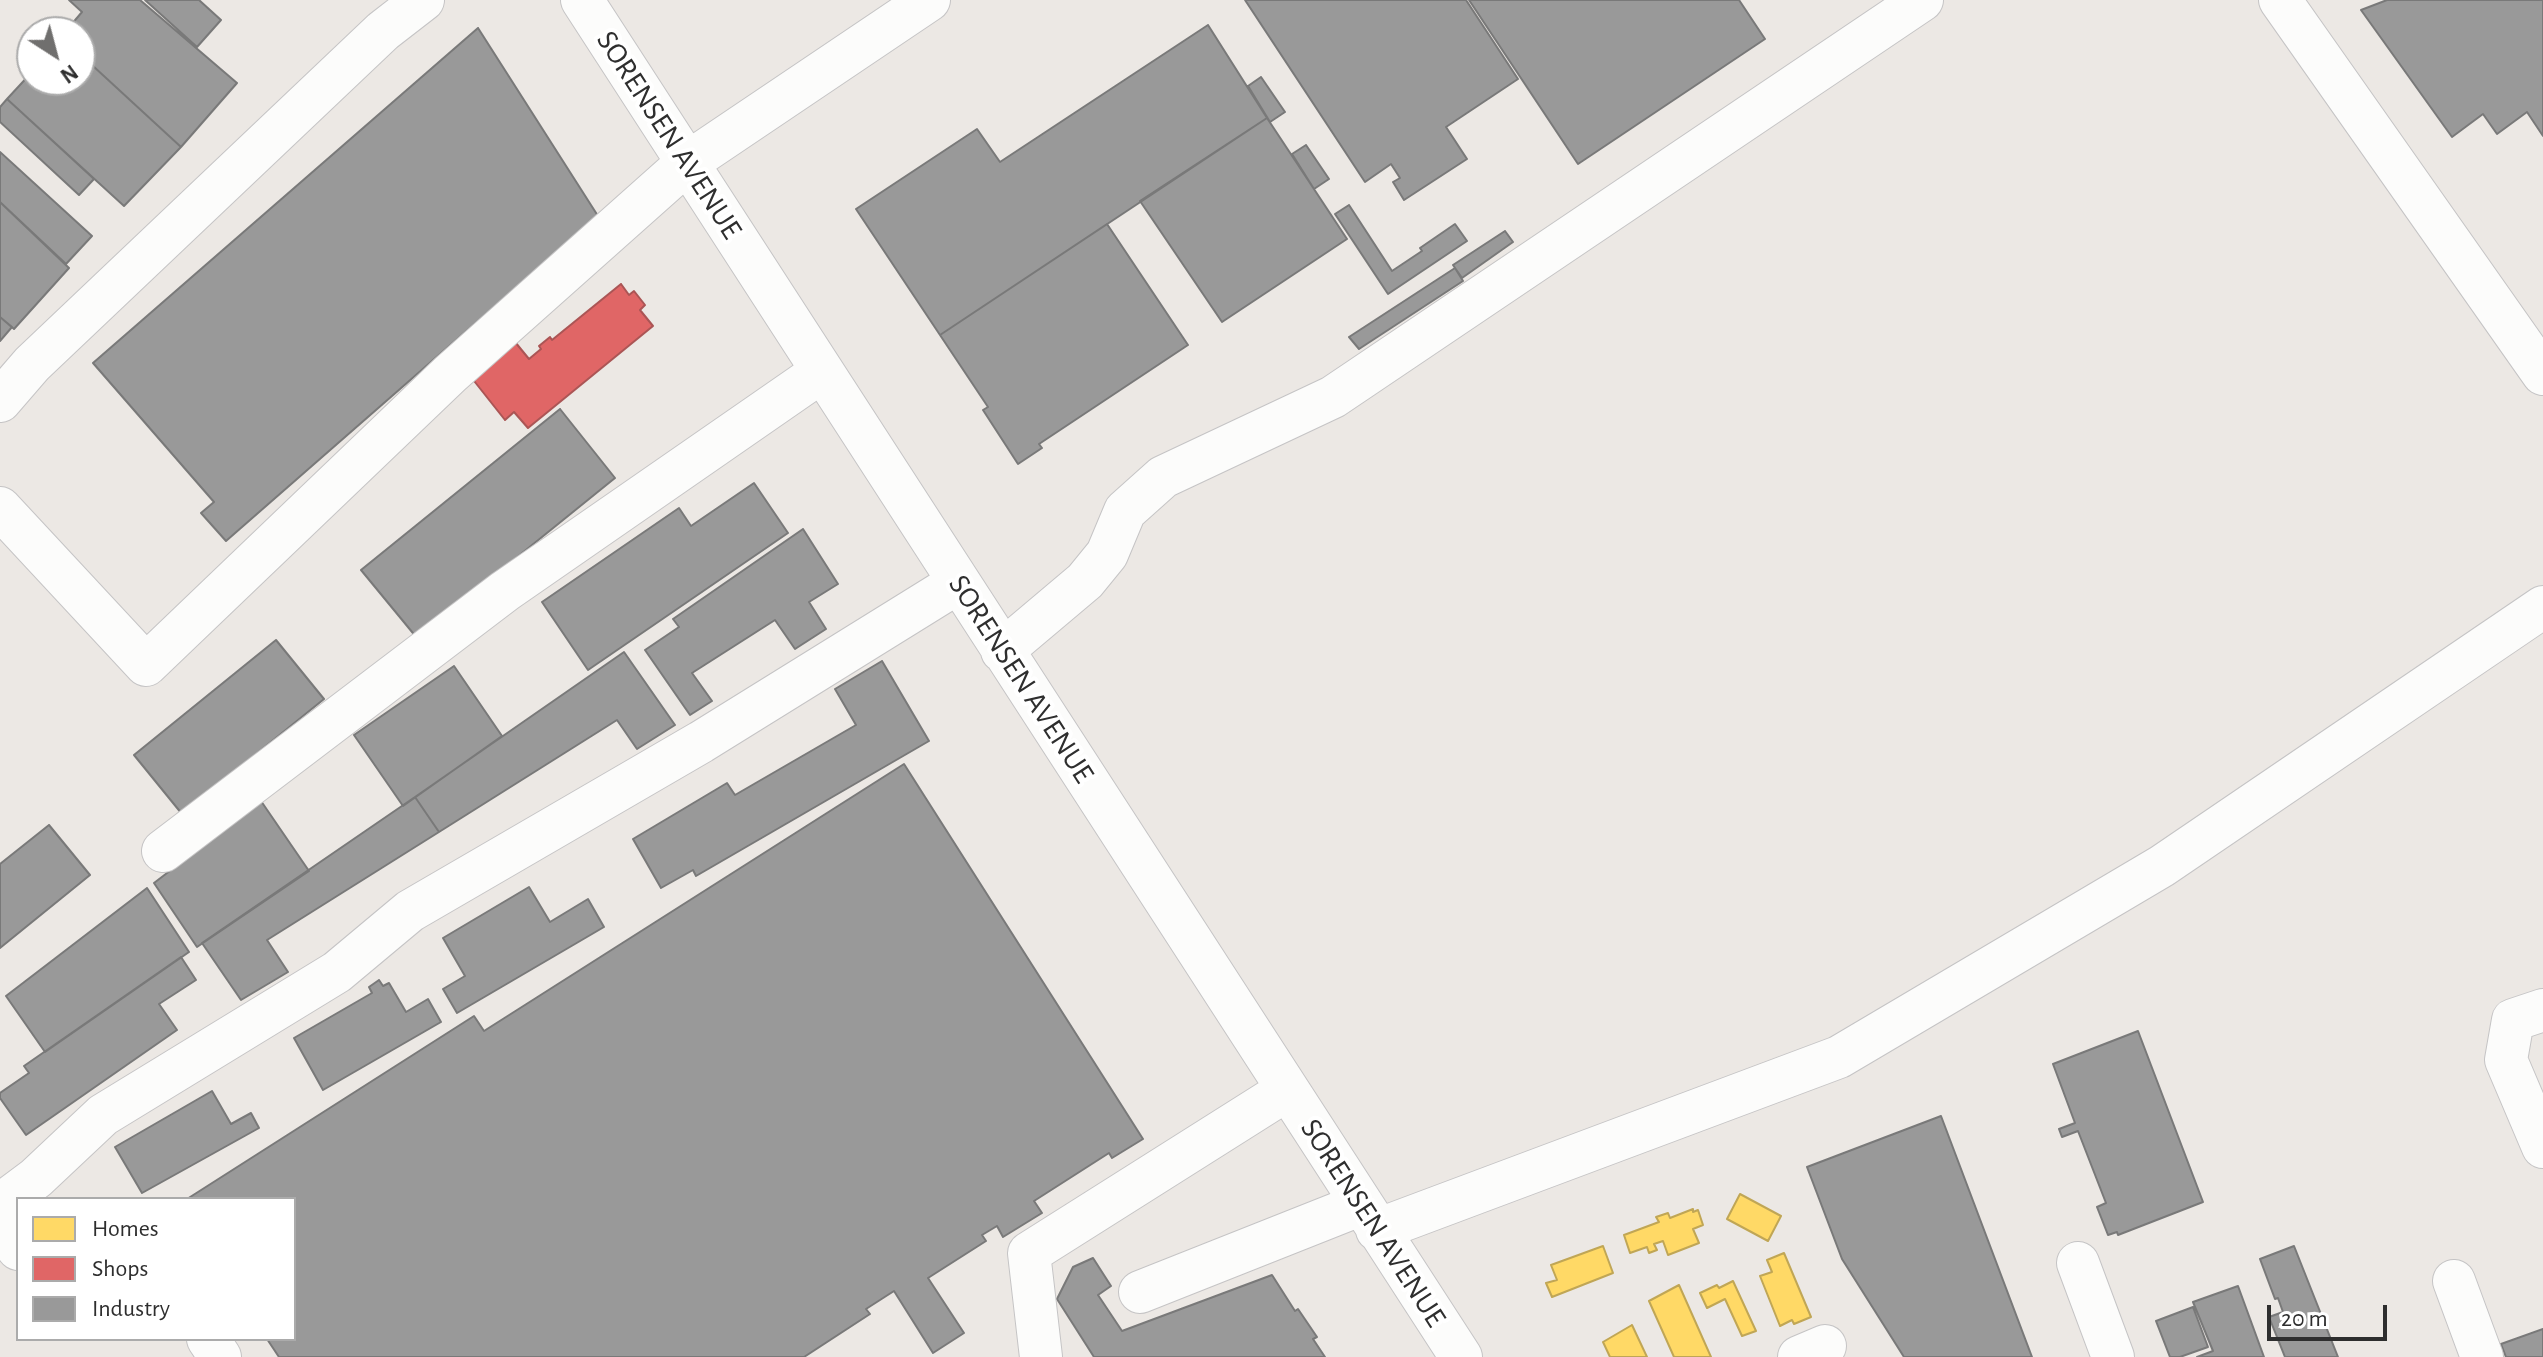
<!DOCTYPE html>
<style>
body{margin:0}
#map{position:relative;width:2543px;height:1357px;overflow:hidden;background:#ece8e4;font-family:"Alegreya Sans",sans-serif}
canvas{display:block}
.legend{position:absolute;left:16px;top:1197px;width:280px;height:144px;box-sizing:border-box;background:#fff;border:2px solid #ababab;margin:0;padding:10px 14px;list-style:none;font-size:24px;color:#2e2e2e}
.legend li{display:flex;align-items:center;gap:16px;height:40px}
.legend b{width:40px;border:2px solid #ababab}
.north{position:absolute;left:16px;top:16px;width:80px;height:80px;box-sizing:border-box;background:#fff;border:2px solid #ababab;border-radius:50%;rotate:144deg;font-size:22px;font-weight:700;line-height:32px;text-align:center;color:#2e2e2e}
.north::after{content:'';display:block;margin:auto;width:28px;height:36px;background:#706f6e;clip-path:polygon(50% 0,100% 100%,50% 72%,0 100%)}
.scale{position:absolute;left:2267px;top:1305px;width:120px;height:36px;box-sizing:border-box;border:4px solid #2e2e2e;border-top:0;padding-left:10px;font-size:24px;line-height:28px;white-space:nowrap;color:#2e2e2e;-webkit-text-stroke:6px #fff;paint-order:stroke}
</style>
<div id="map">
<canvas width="2543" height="1357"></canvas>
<ul class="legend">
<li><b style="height:22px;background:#ffd966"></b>Homes</li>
<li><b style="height:22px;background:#e06666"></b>Shops</li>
<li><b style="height:22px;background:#999"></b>Industry</li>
</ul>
<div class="north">N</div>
<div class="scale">20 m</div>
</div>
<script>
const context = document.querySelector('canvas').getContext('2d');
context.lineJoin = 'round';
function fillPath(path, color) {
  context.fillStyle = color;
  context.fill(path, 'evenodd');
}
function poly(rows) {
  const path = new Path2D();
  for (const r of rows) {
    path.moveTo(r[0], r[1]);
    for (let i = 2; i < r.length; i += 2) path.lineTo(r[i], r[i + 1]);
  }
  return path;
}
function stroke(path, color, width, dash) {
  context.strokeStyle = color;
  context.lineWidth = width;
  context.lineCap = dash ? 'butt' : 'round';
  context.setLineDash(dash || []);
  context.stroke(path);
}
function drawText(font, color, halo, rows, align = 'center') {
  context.font = font + ' "Alegreya Sans",sans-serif';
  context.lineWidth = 8;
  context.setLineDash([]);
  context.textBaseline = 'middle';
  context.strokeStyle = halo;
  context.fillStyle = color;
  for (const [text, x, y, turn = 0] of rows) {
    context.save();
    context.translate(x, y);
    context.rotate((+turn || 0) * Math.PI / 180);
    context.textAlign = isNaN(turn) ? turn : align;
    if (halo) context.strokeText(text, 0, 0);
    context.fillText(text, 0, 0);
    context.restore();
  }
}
const homes = poly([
 [1740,1194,1781,1216,1768,1241,1727,1219,1740,1194],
 [1693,1209,1693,1212,1698,1210,1703,1225,1693,1229,1699,1243,1668,1255,1663,1241,1654,1244,1657,1250,1649,1253,1647,1247,1630,1253,1624,1235,1659,1222,1656,1217,1668,1213,1670,1218,1693,1209],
 [1603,1246,1613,1273,1552,1297,1546,1283,1557,1280,1551,1265,1603,1246],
 [1784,1253,1811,1317,1794,1324,1792,1320,1780,1326,1760,1276,1772,1272,1767,1260,1784,1253],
 [1733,1281,1756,1331,1742,1336,1725,1299,1707,1308,1700,1293,1717,1285,1719,1288,1733,1281],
 [1679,1285,1711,1357,1674,1357,1649,1301,1679,1285],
 [1632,1325,1647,1357,1610,1357,1603,1342,1632,1325]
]);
fillPath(homes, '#ffd966');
stroke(homes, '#c0a655', 2);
const shops = poly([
 [621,284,629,295,634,291,645,305,640,310,653,326,528,428,514,412,505,420,467,372,511,337,529,359,541,349,539,346,550,337,552,340,621,284]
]);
fillPath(shops, '#e06666');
stroke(shops, '#ab5555', 2);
const industry = poly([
 [69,0,140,0,237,83,181,147,80,54,80,32,65,32,82,12,69,0],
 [145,0,199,0,221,20,197,47,145,0],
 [1245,0,1466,0,1518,79,1446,127,1467,159,1404,200,1393,182,1400,178,1391,164,1365,182,1245,0],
 [1469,0,1739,0,1765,39,1578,164,1469,0],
 [2387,0,2543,0,2543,136,2527,112,2497,134,2483,114,2452,137,2361,10,2387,0],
 [1208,25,1267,118,940,335,856,209,977,129,1000,162,1208,25],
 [478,28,598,216,226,541,201,513,214,502,93,363,478,28],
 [80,54,181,147,124,206,7,99,32,72,32,80,80,80,80,54],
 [1261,77,1285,112,1270,122,1248,86,1261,77],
 [7,99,94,179,79,195,0,122,0,107,7,99],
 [1267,118,1347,239,1222,322,1140,201,1267,118],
 [1306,145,1329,179,1314,189,1292,154,1306,145],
 [0,152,92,236,66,264,0,202,0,152],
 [0,202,69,268,14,329,0,317,0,202],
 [1349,205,1392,271,1422,251,1420,248,1455,224,1467,241,1388,294,1335,214,1349,205],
 [1107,224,1188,345,1039,444,1042,448,1018,464,983,410,988,407,940,335,1107,224],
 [1505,231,1513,242,1462,278,1453,265,1505,231],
 [1455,268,1463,281,1359,349,1349,337,1455,268],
 [0,317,12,327,0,341,0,317],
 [560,409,615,478,417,638,361,570,560,409],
 [754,483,788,533,588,670,542,602,679,508,691,526,754,483],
 [803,529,838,584,809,602,826,629,795,649,775,620,692,673,712,701,690,715,645,650,679,627,673,619,803,529],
 [276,640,324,699,182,814,134,755,276,640],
 [624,652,675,725,637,749,617,720,439,832,415,797,624,652],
 [882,661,929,741,696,876,693,870,661,888,633,839,727,783,735,795,856,725,835,689,882,661],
 [454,666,502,736,403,806,354,735,454,666],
 [904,764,1143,1139,1112,1158,1109,1153,1034,1201,1042,1213,1003,1237,997,1226,982,1235,986,1241,928,1278,964,1333,933,1353,894,1291,866,1309,870,1314,804,1357,279,1357,267,1339,294,1339,294,1199,187,1199,474,1016,484,1031,904,764],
 [415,797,439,832,267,940,288,972,241,1000,202,943,415,797],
 [261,801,309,871,197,947,154,883,261,801],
 [49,825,90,875,0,948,0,864,49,825],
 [529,887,550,922,588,899,604,927,457,1013,443,989,465,976,443,938,529,887],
 [147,888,189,952,45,1052,6,996,147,888],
 [181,957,196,980,159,1004,177,1030,26,1135,0,1098,0,1093,29,1073,24,1066,181,957],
 [379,980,383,986,389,983,406,1012,428,999,441,1022,323,1090,294,1038,372,993,369,987,379,980],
 [2138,1031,2203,1202,2118,1235,2117,1232,2108,1235,2097,1207,2106,1203,2078,1131,2062,1137,2059,1129,2075,1123,2053,1064,2138,1031],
 [212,1091,231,1124,251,1113,259,1128,142,1193,115,1147,212,1091],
 [1941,1116,2032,1357,1904,1357,1842,1259,1807,1167,1941,1116],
 [2294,1246,2338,1357,2285,1357,2269,1317,2283,1312,2278,1298,2275,1299,2260,1259,2294,1246],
 [1093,1258,1111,1286,1098,1295,1122,1331,1272,1275,1295,1311,1298,1309,1317,1337,1313,1339,1325,1357,1094,1357,1057,1299,1073,1267,1093,1258],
 [2238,1286,2264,1357,2197,1357,2213,1351,2193,1302,2238,1286],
 [2193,1307,2208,1347,2180,1357,2170,1357,2156,1321,2193,1307],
 [2543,1329,2543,1357,2506,1357,2501,1344,2543,1329]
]);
fillPath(industry, '#999');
stroke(industry, '#797979', 2);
const minor = poly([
 [582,0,1461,1357],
 [2280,0,2543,374],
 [0,401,32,364,383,31,423,0],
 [0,508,146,665,450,374,687,163,929,0],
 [1002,651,1085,581,1107,554,1125,511,1163,477,1333,397,1922,0],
 [163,851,505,591,821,372],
 [2543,1010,2513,1020,2506,1060,2543,1147],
 [0,1205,36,1178,103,1115,337,972,410,911,701,742,959,582],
 [0,1224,18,1249],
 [1377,1230,1839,1057,2162,866,2543,607],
 [2078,1263,2113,1357],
 [2454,1281,2482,1357],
 [1140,1292,1362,1204],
 [208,1339,220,1357],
 [1041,1357,1029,1253,1287,1090],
 [1799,1357,1825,1346]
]);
stroke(minor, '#c5c4c5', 44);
stroke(minor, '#fcfcfb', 42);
drawText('30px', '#2e2e2e', '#fff', [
 ["SORENSEN AVENUE",669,135,57],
 ["SORENSEN AVENUE",1021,679,57],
 ["SORENSEN AVENUE",1373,1223,57]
]);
</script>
